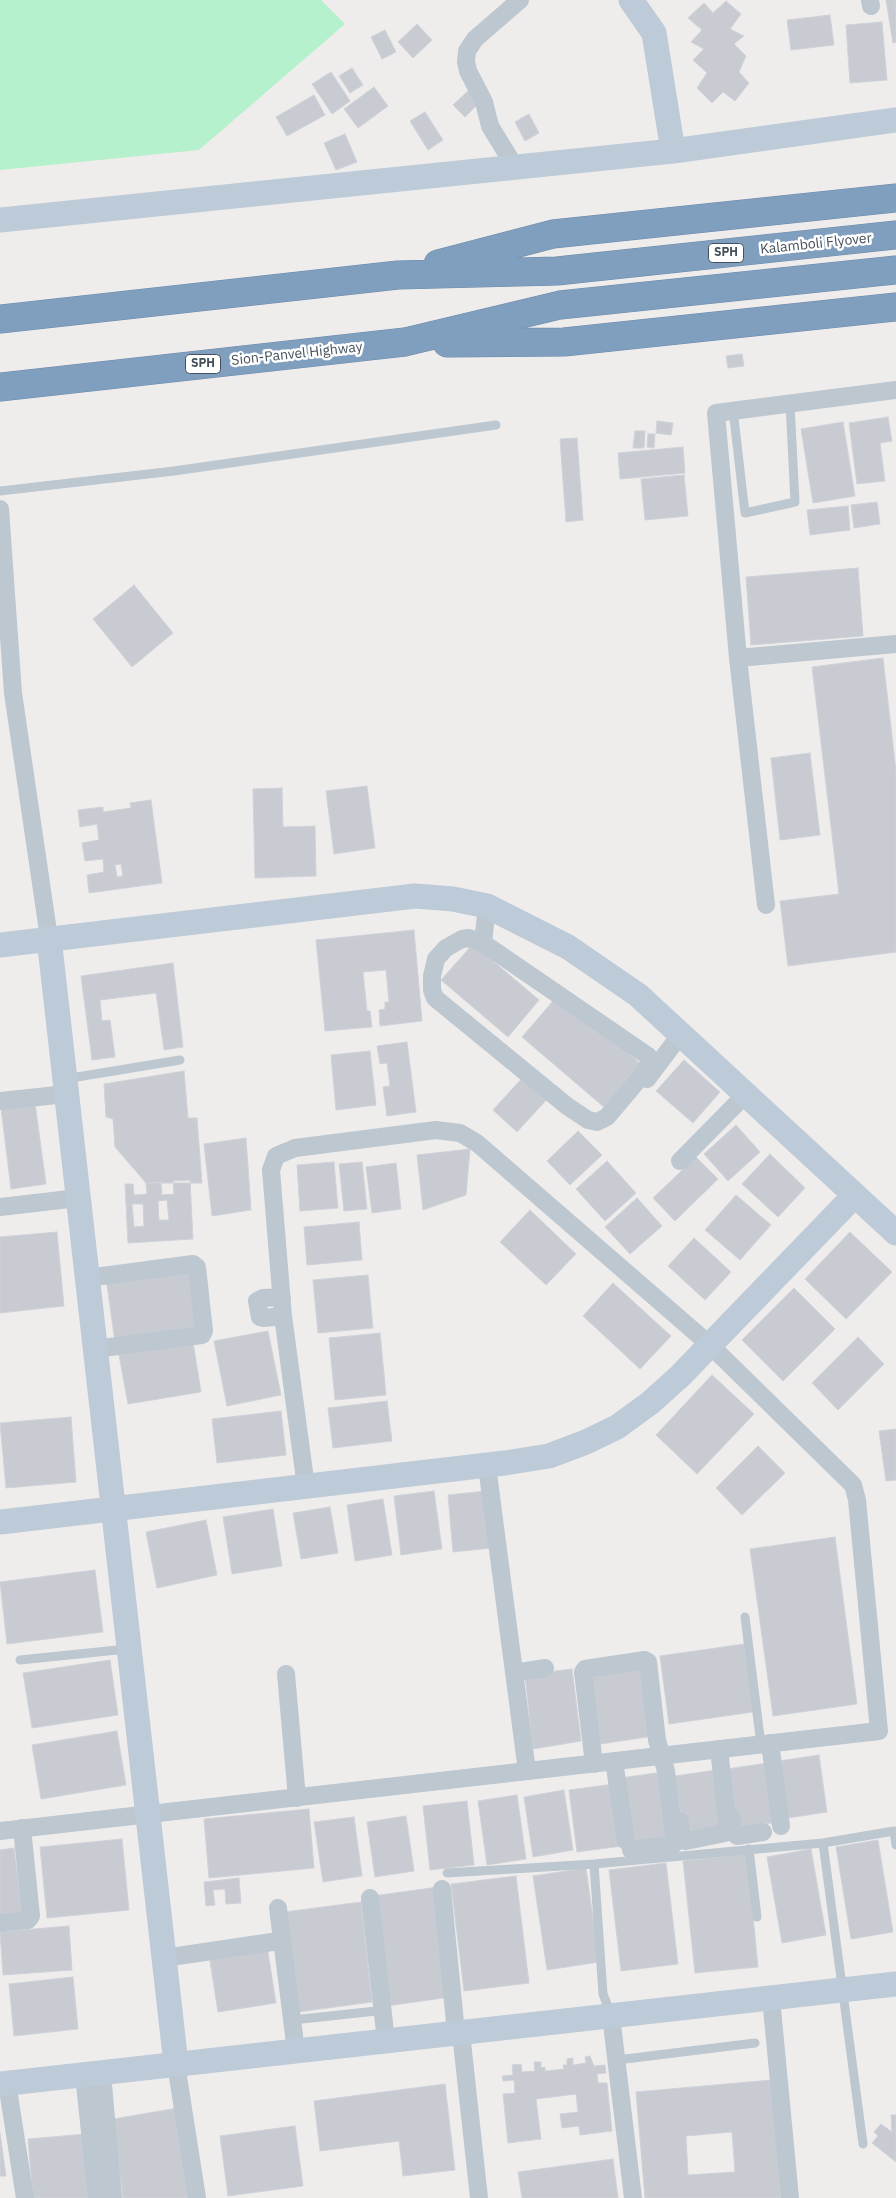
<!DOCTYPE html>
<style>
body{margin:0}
canvas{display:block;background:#efecec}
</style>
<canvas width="896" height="2198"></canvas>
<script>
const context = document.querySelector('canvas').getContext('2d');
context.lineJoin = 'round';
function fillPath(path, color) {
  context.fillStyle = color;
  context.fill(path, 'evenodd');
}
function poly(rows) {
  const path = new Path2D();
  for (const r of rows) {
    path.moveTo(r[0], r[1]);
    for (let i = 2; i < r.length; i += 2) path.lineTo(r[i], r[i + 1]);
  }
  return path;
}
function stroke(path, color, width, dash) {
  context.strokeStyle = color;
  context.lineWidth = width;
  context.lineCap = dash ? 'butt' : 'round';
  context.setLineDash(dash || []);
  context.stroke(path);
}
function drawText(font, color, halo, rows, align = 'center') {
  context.font = font + ' "IBM Plex Sans",sans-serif';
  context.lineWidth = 5;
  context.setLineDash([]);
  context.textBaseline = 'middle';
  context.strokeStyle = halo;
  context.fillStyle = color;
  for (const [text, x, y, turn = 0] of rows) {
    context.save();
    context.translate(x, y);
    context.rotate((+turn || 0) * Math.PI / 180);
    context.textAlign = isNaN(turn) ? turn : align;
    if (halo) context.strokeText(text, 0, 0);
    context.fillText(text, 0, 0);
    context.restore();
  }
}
fillPath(poly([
 [0,0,321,0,345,24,199,150,0,170]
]), '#b6f1cd');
const building = poly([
 [886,0,896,0,896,42,893,43,886,0],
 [726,1,741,14,730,29,744,36,734,44,746,56,739,72,749,83,735,101,723,92,712,103,697,88,707,73,693,60,704,49,691,42,702,30,688,18,704,3,713,13,726,1],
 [830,15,834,45,791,50,787,20,830,15],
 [882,22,887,80,850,83,846,25,882,22],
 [417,24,432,40,413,58,398,42,417,24],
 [385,30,396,52,382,59,371,37,385,30],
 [352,68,363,85,350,93,339,76,352,68],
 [331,72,350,101,332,114,312,84,331,72],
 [374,87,388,106,358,128,344,109,374,87],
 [469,90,481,101,465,117,453,105,469,90],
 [314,95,325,115,287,136,276,117,314,95],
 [425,112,443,140,428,150,410,121,425,112],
 [529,114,539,133,525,141,515,122,529,114],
 [345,134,357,162,336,170,324,143,345,134],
 [742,354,744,366,728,368,726,356,742,354],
 [888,417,892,441,880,443,885,481,857,484,849,423,888,417],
 [657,421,673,423,671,435,656,433,657,421],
 [843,422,855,496,813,503,801,429,843,422],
 [635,431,645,431,644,448,633,448,635,431],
 [648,434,655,434,654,448,647,447,648,434],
 [577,438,583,520,566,522,560,439,577,438],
 [683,447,685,473,620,479,618,453,683,447],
 [684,475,688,516,645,520,641,479,684,475],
 [877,502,880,524,854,528,851,505,877,502],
 [848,506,850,530,810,535,807,510,848,506],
 [858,568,863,636,751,645,746,577,858,568],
 [134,585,173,633,132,667,93,619,134,585],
 [883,658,896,771,896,952,788,966,780,901,839,894,812,667,883,658],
 [810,753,820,835,780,840,771,758,810,753],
 [367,786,375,848,334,854,326,791,367,786],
 [282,788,283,827,315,826,316,876,255,878,253,789,282,788],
 [151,800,162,883,89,893,87,875,104,872,103,859,85,861,82,843,99,840,97,824,80,827,78,810,103,807,103,812,131,808,130,803,151,800],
 [121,864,123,876,117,877,115,865,121,864],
 [414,930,422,1021,380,1026,379,1010,385,1009,385,1002,389,1002,386,970,363,972,367,1011,370,1011,372,1027,325,1031,316,940,414,930],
 [473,944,539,1000,508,1037,441,980,473,944],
 [173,963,183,1047,164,1050,156,993,100,1000,102,1021,110,1020,115,1057,92,1060,81,976,173,963],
 [559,994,642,1065,605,1108,522,1037,559,994],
 [407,1042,416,1112,387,1116,383,1087,390,1086,387,1063,380,1064,377,1046,407,1042],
 [370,1051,376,1105,336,1110,331,1055,370,1051],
 [684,1060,720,1092,693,1123,656,1091,684,1060],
 [184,1071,188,1118,197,1118,202,1183,146,1183,115,1147,113,1119,106,1117,104,1084,184,1071],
 [525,1075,549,1097,517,1132,493,1110,525,1075],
 [35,1103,46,1184,11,1189,1,1108,35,1103],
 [736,1125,760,1152,728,1181,704,1154,736,1125],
 [578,1131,602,1155,570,1185,547,1161,578,1131],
 [246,1138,251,1210,212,1216,204,1144,246,1138],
 [470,1149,466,1195,423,1210,417,1155,470,1149],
 [770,1154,805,1188,778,1217,742,1184,770,1154],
 [696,1157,718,1179,675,1221,653,1198,696,1157],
 [607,1161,636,1193,605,1221,576,1189,607,1161],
 [334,1162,338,1208,300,1211,297,1165,334,1162],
 [362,1162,367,1209,344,1211,339,1164,362,1162],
 [396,1163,401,1209,372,1213,366,1167,396,1163],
 [190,1180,193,1239,128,1243,125,1184,133,1184,134,1195,147,1194,146,1183,161,1182,162,1195,174,1194,173,1181,190,1180],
 [167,1200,169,1220,159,1220,158,1201,167,1200],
 [132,1204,143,1204,144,1226,134,1227,132,1204],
 [736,1195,771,1225,740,1260,705,1230,736,1195],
 [637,1198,662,1226,630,1254,605,1227,637,1198],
 [530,1210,576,1254,546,1285,500,1242,530,1210],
 [359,1222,362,1260,307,1265,304,1227,359,1222],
 [57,1232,64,1306,0,1313,0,1237,57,1232],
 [850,1232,892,1272,846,1319,805,1279,850,1232],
 [694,1238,731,1272,705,1300,668,1266,694,1238],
 [193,1267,200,1332,115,1342,106,1278,193,1267],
 [368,1275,373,1328,318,1333,313,1280,368,1275],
 [613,1283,671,1336,640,1369,583,1316,613,1283],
 [794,1288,835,1329,783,1381,742,1340,794,1288],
 [268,1331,281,1395,227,1406,214,1341,268,1331],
 [380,1333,386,1395,335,1400,329,1338,380,1333],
 [858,1337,884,1364,838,1410,812,1383,858,1337],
 [193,1342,201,1392,128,1404,119,1355,193,1342],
 [712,1375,754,1414,697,1474,656,1435,712,1375],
 [387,1401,392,1441,333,1448,328,1408,387,1401],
 [281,1411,286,1455,217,1463,212,1419,281,1411],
 [71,1417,76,1482,6,1488,0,1423,71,1417],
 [896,1429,896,1480,886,1481,879,1431,896,1429],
 [758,1446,785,1473,742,1515,716,1488,758,1446],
 [434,1491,442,1549,401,1555,394,1496,434,1491],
 [486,1491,491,1548,453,1552,448,1495,486,1491],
 [383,1499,392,1555,355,1561,347,1505,383,1499],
 [330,1507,338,1553,301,1559,293,1513,330,1507],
 [273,1509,282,1566,232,1574,223,1517,273,1509],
 [206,1520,217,1575,157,1588,146,1532,206,1520],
 [835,1537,857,1704,773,1716,750,1549,835,1537],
 [95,1570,103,1632,7,1644,0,1582,95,1570],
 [744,1644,753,1712,669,1724,660,1656,744,1644],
 [110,1660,118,1715,32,1728,23,1673,110,1660],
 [645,1664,654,1736,594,1745,585,1672,645,1664],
 [572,1669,581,1741,533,1749,525,1675,572,1669],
 [117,1731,126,1785,41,1799,32,1745,117,1731],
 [819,1755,827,1812,788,1818,779,1761,819,1755],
 [768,1763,777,1822,735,1829,727,1769,768,1763],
 [716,1770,725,1832,684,1838,675,1776,716,1770],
 [663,1772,671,1837,627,1842,620,1778,663,1772],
 [614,1784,622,1846,577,1852,569,1790,614,1784],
 [564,1790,573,1850,533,1857,524,1797,564,1790],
 [517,1795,526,1859,487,1865,478,1801,517,1795],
 [467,1801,474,1865,430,1870,423,1806,467,1801],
 [309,1809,314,1868,209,1878,204,1819,309,1809],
 [406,1816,414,1871,375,1877,367,1822,406,1816],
 [354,1817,362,1876,323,1882,314,1822,354,1817],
 [122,1839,129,1910,47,1918,40,1847,122,1839],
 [878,1840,893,1932,851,1939,836,1847,878,1840],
 [14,1848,22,1912,0,1916,0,1850,14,1848],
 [811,1849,826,1935,782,1943,767,1857,811,1849],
 [747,1854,758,1967,695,1973,683,1861,747,1854],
 [666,1863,678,1964,621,1971,609,1870,666,1863],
 [586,1868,599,1962,547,1970,533,1876,586,1868],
 [516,1876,529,1983,464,1991,451,1884,516,1876],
 [239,1878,241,1903,226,1904,225,1889,213,1890,215,1905,206,1906,204,1882,239,1878],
 [438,1887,450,1997,387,2006,373,1896,438,1887],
 [361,1902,372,2002,298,2012,285,1912,361,1902],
 [69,1926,72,1970,3,1975,0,1932,69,1926],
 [267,1946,276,2003,218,2012,209,1955,267,1946],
 [73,1977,78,2029,14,2036,9,1984,73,1977],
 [590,2056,594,2066,605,2065,606,2073,597,2074,598,2083,607,2083,612,2131,580,2135,579,2126,562,2128,560,2114,578,2112,576,2094,536,2099,541,2139,508,2143,503,2094,515,2093,514,2080,503,2081,502,2076,513,2075,512,2065,521,2064,522,2072,535,2071,534,2062,541,2062,541,2068,545,2067,545,2071,564,2069,563,2065,567,2065,567,2059,573,2058,573,2065,586,2063,585,2057,590,2056],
 [771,2080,781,2198,645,2198,636,2092,771,2080],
 [732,2132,735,2172,688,2175,686,2136,732,2132],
 [445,2084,455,2170,403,2176,399,2141,320,2151,314,2101,445,2084],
 [178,2108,191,2198,123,2198,113,2119,178,2108],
 [891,2115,896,2115,896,2162,872,2143,878,2136,874,2132,881,2124,892,2132,891,2115],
 [295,2126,303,2186,228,2196,220,2136,295,2126],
 [0,2133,6,2176,0,2176,0,2133],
 [86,2134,91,2198,33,2198,28,2139,86,2134],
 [613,2159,618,2198,522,2198,518,2172,613,2159]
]);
fillPath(building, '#c9cbd2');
stroke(building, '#d0d2d9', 1);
const highway = poly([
 [438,264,553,234,896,198],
 [0,319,398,275,557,271,896,235],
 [447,343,564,342,896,307],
 [0,387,405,342,560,305,896,270]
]);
stroke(highway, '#6b8aab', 29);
stroke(poly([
 [733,410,745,513,795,502,790,403],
 [0,491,174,471,496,425],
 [65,1079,180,1060],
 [745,1617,761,1745],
 [20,1660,127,1649],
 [823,1843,863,2144],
 [749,1849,757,1917],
 [594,1864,603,1994,611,2014],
 [447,1873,594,1864,823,1843,894,1831,896,1845],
 [293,2020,376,2011],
 [617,2060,755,2043]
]), '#bcc7d0', 9);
stroke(poly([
 [870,0,871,6],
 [515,167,490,126,484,102,468,71,466,62,467,51,475,39,520,0],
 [0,509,13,693,49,938],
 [738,658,896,644],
 [766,905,738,658,716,413,896,390],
 [469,938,483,943,648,1056,649,1063,645,1072,607,1117,597,1122,588,1120,567,1106,435,998,432,990,432,976,436,959,446,948,462,939,469,938],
 [483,943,487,906],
 [647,1079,681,1034],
 [0,1101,66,1094],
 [680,1161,746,1094],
 [0,1207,78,1198],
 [87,1278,193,1264,197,1267,204,1331,202,1335,95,1349],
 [282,1297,263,1298,257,1301,260,1317,264,1318,283,1316],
 [487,1466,527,1771],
 [514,1673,545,1668],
 [286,1674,297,1798],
 [770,1743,781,1826],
 [614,1761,626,1841],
 [594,1764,583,1672,585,1669,645,1660,648,1662,657,1740,666,1771,675,1843,673,1845,631,1850],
 [731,1816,733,1832,737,1836,763,1832],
 [680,1821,682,1840,686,1841,725,1833,728,1830,719,1749],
 [0,1831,879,1731,857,1500,853,1485,710,1345,477,1143,460,1133,436,1130,295,1148,276,1156,271,1170,283,1316,306,1487],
 [442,1889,456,2033],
 [370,1898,386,2041],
 [278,1908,296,2051],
 [0,1923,28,1920,31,1916,22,1828],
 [164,1958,272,1942],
 [771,1998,790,2198],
 [611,2016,633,2198],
 [461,2033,479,2198],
 [176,2064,197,2198],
 [102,2073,113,2198],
 [84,2075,97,2198],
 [7,2083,25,2198]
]), '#bcc7d0', 18);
stroke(poly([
 [631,0,654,33,673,151],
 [0,220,673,151,896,120],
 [49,938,176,2064],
 [0,945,415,896,453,899,487,906,568,947,638,995,896,1233],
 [0,1522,505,1463,549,1456,586,1442,617,1427,650,1403,680,1376,855,1195],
 [0,2084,896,1984]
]), '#bdcad7', 25);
stroke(highway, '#809fbf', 28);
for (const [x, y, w] of [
 [726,253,35],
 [203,364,35]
]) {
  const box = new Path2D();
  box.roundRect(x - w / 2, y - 9.5, w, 19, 4);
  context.fillStyle = '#fff';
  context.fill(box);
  stroke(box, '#44505b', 1);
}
drawText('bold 12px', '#44505b', null, [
 ["SPH",726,253],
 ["SPH",203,364]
]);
drawText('14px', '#44505b', '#fff', [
 ["Kalamboli Flyover",816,244,-6],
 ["Sion-Panvel Highway",297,354,-6]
]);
</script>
